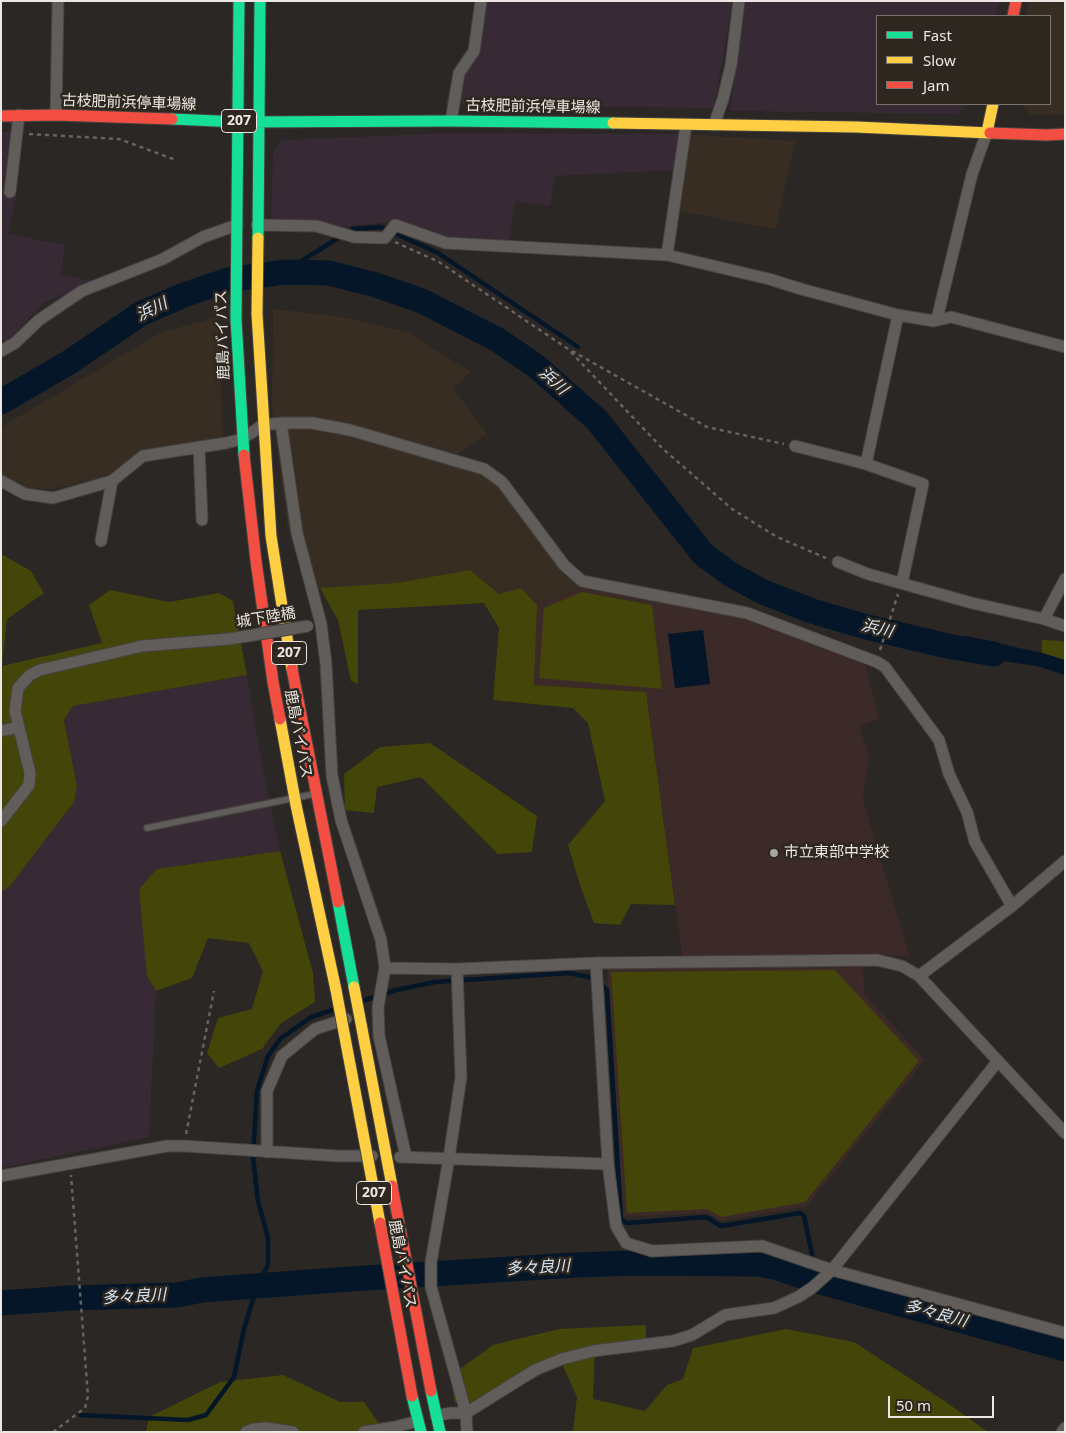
<!DOCTYPE html>
<meta charset="utf-8">
<style>
body{margin:0}
#map{position:relative;width:1066px;height:1433px;overflow:hidden;background:#2a2724;font-family:"Noto Sans",sans-serif}
canvas{display:block}
.frame{position:absolute;inset:0;border:2px solid #ece7e2;pointer-events:none}
.legend{position:absolute;left:876px;top:15px;width:175px;height:90px;box-sizing:border-box;background:#2e2720;border:1px solid #7a746e;margin:0;padding:6px 9px;list-style:none;font-size:15px;color:#ece7e2}
.legend li{display:flex;align-items:center;gap:10px;height:25px}
.legend b{width:25px;border:1px solid #7a746e}
.scale{position:absolute;left:888px;top:1396px;width:106px;height:22px;box-sizing:border-box;border:2px solid #ece7e2;border-top:0;padding-left:6px;font-size:15px;line-height:18px;white-space:nowrap;color:#ece7e2;-webkit-text-stroke:4px #2e2720;paint-order:stroke}
</style>
<div id="map">
<canvas width="1066" height="1433"></canvas>
<div class="frame"></div>
<ul class="legend">
<li><b style="height:6px;background:#16e098"></b>Fast</li>
<li><b style="height:6px;background:#ffcf43"></b>Slow</li>
<li><b style="height:6px;background:#f24e42"></b>Jam</li>
</ul>
<div class="scale">50 m</div>
</div>
<script>
const context = document.querySelector('canvas').getContext('2d');
context.lineJoin = 'round';
function fillPath(path, color) {
  context.fillStyle = color;
  context.fill(path, 'evenodd');
}
function poly(rows) {
  const path = new Path2D();
  for (const r of rows) {
    path.moveTo(r[0], r[1]);
    for (let i = 2; i < r.length; i += 2) path.lineTo(r[i], r[i + 1]);
  }
  return path;
}
function stroke(path, color, width, dash) {
  context.strokeStyle = color;
  context.lineWidth = width;
  context.lineCap = dash ? 'butt' : 'round';
  context.setLineDash(dash || []);
  context.stroke(path);
}
function drawText(font, color, halo, rows, align = 'center') {
  context.font = font + ' "Noto Sans","Noto Sans JP",sans-serif';
  context.lineWidth = 5;
  context.setLineDash([]);
  context.textBaseline = 'middle';
  context.strokeStyle = halo;
  context.fillStyle = color;
  for (const [text, x, y, turn = 0] of rows) {
    context.save();
    context.translate(x, y);
    context.rotate((+turn || 0) * Math.PI / 180);
    context.textAlign = isNaN(turn) ? turn : align;
    if (halo) context.strokeText(text, 0, 0);
    context.fillText(text, 0, 0);
    context.restore();
  }
}
fillPath(poly([
 [1029,1,1052,1,1065,4,1065,115,1031,115,1021,104,1050,104,1050,16,1026,16],
 [680,134,795,141,776,229,667,209],
 [273,309,337,316,407,332,470,371,454,389,487,434,457,454,494,469,557,549,581,588,537,605,521,588,499,594,470,570,396,583,307,589,288,530,272,409],
 [218,317,223,438,146,450,114,475,53,489,22,488,1,476,1,427,162,332]
]), '#382d22');
fillPath(poly([
 [475,1,733,1,714,108,445,105,455,68,470,49],
 [745,1,999,1,995,16,877,16,877,104,967,104,957,114,730,111],
 [23,131,16,197,8,234,65,245,61,275,93,281,43,303,7,343,1,339,1,132],
 [450,133,680,134,674,170,555,176,550,206,515,201,509,243,442,239,392,222,339,227,271,220,273,152,282,140],
 [247,675,262,764,280,851,157,869,147,976,156,991,149,1137,1,1168,1,892,10,886,74,802,77,786,64,720,73,706]
]), '#372a34');
fillPath(poly([
 [581,588,746,617,865,664,879,719,859,726,869,756,863,800,910,957,863,953,864,994,925,1060,807,1206,722,1221,706,1213,623,1217,607,968,684,968,646,692,534,685,537,605]
]), '#3b2a27');
fillPath(poly([
 [1,554,31,571,44,593,7,619,2,666,102,643,89,605,110,590,169,602,219,593,233,601,247,675,73,706,64,720,77,786,74,802,10,886,1,892],
 [470,570,499,594,521,588,537,605,534,685,646,692,675,905,631,904,620,925,594,923,580,885,568,845,605,801,588,723,573,708,493,700,499,628,484,603,358,610,358,684,351,681,338,620,320,588,396,583],
 [582,592,652,605,662,689,539,678,544,608],
 [1042,640,1060,641,1065,642,1065,660,1042,653],
 [430,743,537,816,532,852,498,854,421,777,377,787,374,813,345,810,344,774,380,747],
 [280,851,313,973,315,1002,281,1023,262,1049,219,1068,207,1053,218,1018,252,1009,263,971,249,943,208,938,192,978,156,991,147,976,139,889,157,869],
 [835,970,919,1061,805,1202,722,1217,707,1209,627,1213,611,972],
 [646,1325,646,1341,595,1346,593,1399,645,1411,667,1385,683,1379,693,1348,786,1329,854,1342,946,1402,988,1432,573,1432,577,1397,562,1364,489,1402,455,1403,450,1376,493,1345,559,1329],
 [283,1375,340,1402,364,1402,385,1432,146,1432,149,1417,220,1382]
]), '#434608');
fillPath(poly([
 [703,630,710,684,675,688,668,634],
 [965,636,1042,653,1065,660,1065,675,1037,666,960,655]
]), '#041627');
stroke(poly([
 [352,229,381,227,438,253,578,347],
 [284,272,338,238],
 [362,1001,396,990,435,982,569,973,589,977,599,983,607,990,621,1219,627,1223,706,1217,721,1226,800,1213,804,1216,812,1254,813,1280],
 [80,1415,188,1420,206,1415,234,1377,244,1329,257,1286,268,1265,268,1238,258,1201,253,1157,257,1091,268,1056,280,1039,311,1017,333,1010]
]), '#041627', 4.5);
stroke(poly([
 [1,402,68,363,142,313,184,295,228,280,284,272,329,273,376,285,422,301,498,340,536,366,597,420,703,554,730,574,763,592,812,611,863,626,947,646,994,654],
 [1,1303,70,1298,177,1295,202,1290,350,1279,575,1265,637,1263,757,1264,775,1267,813,1280,1065,1349]
]), '#041627', 25);
const lane = poly([
 [147,828,314,794]
]);
const street = poly([
 [56,115,58,1],
 [451,121,459,73,474,51,481,1],
 [714,125,723,99,731,65,739,1],
 [10,192,19,115],
 [257,225,316,226,354,237,385,238,395,225,446,243,667,255,769,279,801,289,898,315,934,321,951,317,1065,347],
 [667,255,686,125],
 [937,319,972,174,987,132],
 [1,351,15,343,39,320,82,291,163,259,203,237,237,225],
 [281,423,297,533,321,624,326,664,332,776,341,820,381,940,385,968,378,1007,379,1036,406,1157],
 [795,446,866,464,923,484,902,583],
 [199,447,202,520],
 [866,464,898,315],
 [1,481,25,494,53,498,112,481,101,541],
 [112,481,143,456,226,443,242,439,263,425,281,423,312,423,350,430,484,469,502,482,564,565,582,581,747,613,877,662,885,667,939,740,949,774,967,812,975,842,1012,906],
 [838,562,868,574,972,603,1044,619,1065,626],
 [1044,619,1065,579],
 [1,731,19,727],
 [1,821,29,785,30,773,15,711,18,688,30,675,40,670,142,646,229,639],
 [596,963,608,1164,616,1226,626,1243,652,1251,762,1246,832,1270,1065,1333],
 [385,968,457,969,596,963,877,960,902,966,919,976,1065,1133],
 [457,969,461,1077,449,1158,431,1262,431,1287,466,1413,467,1432],
 [919,976,1012,906,1065,861],
 [267,1152,267,1091,282,1056,315,1029,346,1019],
 [400,1157,608,1164],
 [1,1176,167,1146,184,1146,338,1156,372,1156],
 [436,1416,450,1413,466,1413,535,1370,562,1359,593,1351,673,1341,692,1335,725,1315,774,1308,798,1297,812,1288,832,1270,998,1061],
 [246,1432,254,1429,266,1428,293,1432],
 [364,1432,395,1427,418,1421],
 [1062,1432,1065,1428]
]);
const fast = poly([
 [239,1,236,319,244,455],
 [172,119,239,122,451,121,613,123],
 [258,238,260,1],
 [338,902,354,987],
 [431,1391,440,1432],
 [412,1396,421,1432]
]);
const slow = poly([
 [613,123,856,127,990,133],
 [987,132,993,104],
 [258,238,257,314,271,536,292,669],
 [280,719,296,805,336,990]
]);
const jam = poly([
 [1013,16,1016,1],
 [1,116,56,115,172,119],
 [990,133,1047,135,1065,134],
 [244,455,256,561,273,682,280,719],
 [292,669,338,902]
]);
stroke(lane, '#464340', 8);
stroke(street, '#464340', 13);
stroke(fast, '#464340', 13);
stroke(slow, '#464340', 13);
stroke(jam, '#464340', 13);
stroke(poly([
 [29,134,119,139,176,160],
 [395,242,439,262,568,349,662,448,732,509,777,537,826,558],
 [572,351,707,427,784,444],
 [880,650,898,594],
 [186,1134,214,991],
 [53,1432,85,1408,88,1396,71,1175]
]), '#666360', 2.5, [4, 4]);
stroke(lane, '#605d5a', 5.5);
stroke(street, '#605d5a', 11);
stroke(fast, '#16e098', 11);
stroke(slow, '#ffcf43', 11);
stroke(jam, '#f24e42', 11);
const streetBridge = poly([
 [229,639,308,626]
]);
const slowBridge = poly([
 [354,987,392,1186],
 [336,990,380,1223]
]);
const jamBridge = poly([
 [392,1186,431,1391],
 [380,1223,412,1396]
]);
stroke(streetBridge, '#464340', 13, []);
stroke(slowBridge, '#464340', 13, []);
stroke(jamBridge, '#464340', 13, []);
stroke(streetBridge, '#605d5a', 11);
stroke(slowBridge, '#ffcf43', 11);
stroke(jamBridge, '#f24e42', 11);
for (const [x, y, r, color] of [
 [774,853,5,"#a8a4a0"]
]) {
  const dot = new Path2D();
  dot.arc(x, y, r, 0, 2 * Math.PI);
  context.fillStyle = color;
  context.fill(dot);
  stroke(dot, '#2e2720', 2);
}
for (const [x, y, w] of [
 [239,121,35],
 [289,653,35],
 [374,1193,35]
]) {
  const box = new Path2D();
  box.roundRect(x - w / 2, y - 11.5, w, 23, 4);
  context.fillStyle = '#2e2720';
  context.fill(box);
  stroke(box, '#ece7e2', 1);
}
drawText('bold 14px', '#ece7e2', null, [
 ["207",239,121],
 ["207",289,653],
 ["207",374,1193]
]);
drawText('15px', '#ece7e2', '#2e2720', [
 ["古枝肥前浜停車場線",129,103,2],
 ["古枝肥前浜停車場線",533,107,1],
 ["鹿島バイパス",223,335,-92],
 ["城下陸橋",266,618,-9],
 ["鹿島バイパス",298,734,79],
 ["鹿島バイパス",402,1264,79]
]);
drawText('15px', '#ece7e2', '#2e2720', [
 ["市立東部中学校",784,853]
], 'left');
drawText('italic 16px', '#d4e6f7', '#2e2720', [
 ["浜川",152,310,-26],
 ["浜川",553,381,42],
 ["浜川",877,629,13],
 ["多々良川",538,1268,-3],
 ["多々良川",134,1297,-3],
 ["多々良川",936,1314,15]
]);
</script>
